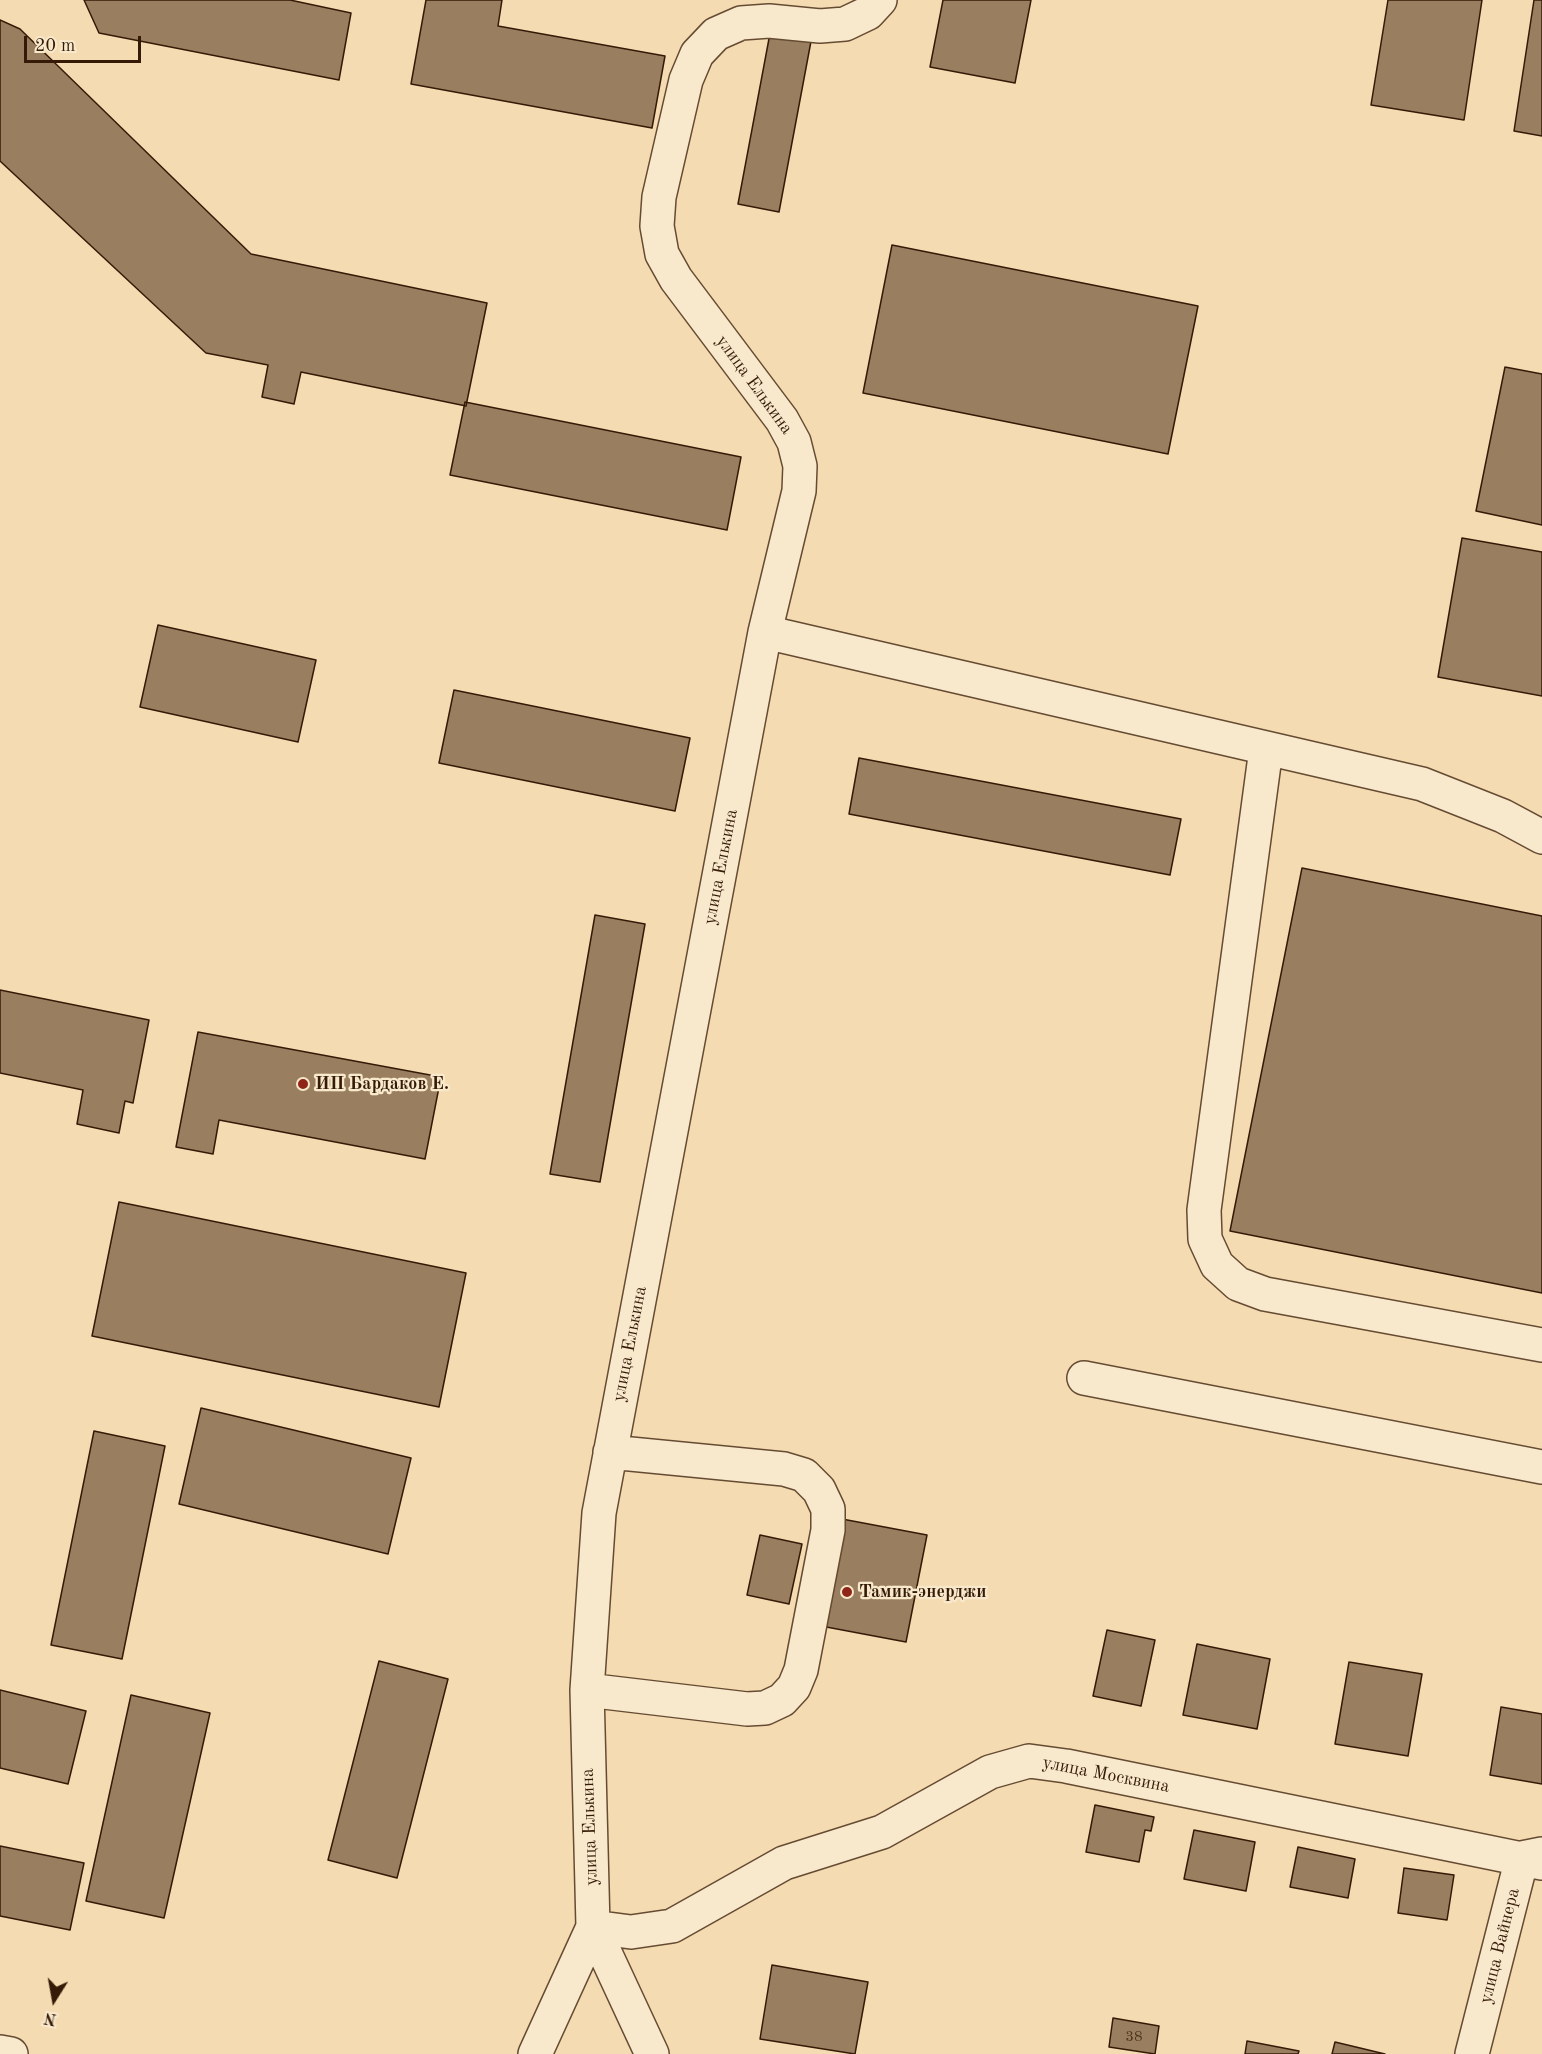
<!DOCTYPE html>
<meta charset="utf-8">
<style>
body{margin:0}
#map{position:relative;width:1542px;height:2054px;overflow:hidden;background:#f5dbb1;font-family:"Old Standard TT",serif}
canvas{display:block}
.north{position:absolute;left:24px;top:1970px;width:60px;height:60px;-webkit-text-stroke:4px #f8e8cc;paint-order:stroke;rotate:191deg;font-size:16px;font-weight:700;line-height:24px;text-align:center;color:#351b07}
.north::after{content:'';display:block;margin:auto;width:21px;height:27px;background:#351b07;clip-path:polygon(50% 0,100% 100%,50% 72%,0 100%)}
.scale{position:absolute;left:24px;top:36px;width:117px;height:27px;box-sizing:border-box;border:3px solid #351b07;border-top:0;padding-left:8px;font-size:18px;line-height:21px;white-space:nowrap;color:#351b07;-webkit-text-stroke:4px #f8e8cc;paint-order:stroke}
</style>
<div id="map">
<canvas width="1542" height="2054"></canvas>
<div class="north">N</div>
<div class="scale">20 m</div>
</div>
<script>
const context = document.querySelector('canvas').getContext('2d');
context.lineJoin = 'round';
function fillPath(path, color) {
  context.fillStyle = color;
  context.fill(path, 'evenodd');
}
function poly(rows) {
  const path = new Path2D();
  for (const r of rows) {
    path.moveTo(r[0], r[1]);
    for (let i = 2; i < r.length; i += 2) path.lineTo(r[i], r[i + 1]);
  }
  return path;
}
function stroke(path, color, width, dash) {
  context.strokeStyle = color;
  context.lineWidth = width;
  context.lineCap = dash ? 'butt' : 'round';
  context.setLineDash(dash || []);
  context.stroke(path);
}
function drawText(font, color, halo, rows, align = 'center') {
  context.font = font + ' "Old Standard TT",serif';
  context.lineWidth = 4.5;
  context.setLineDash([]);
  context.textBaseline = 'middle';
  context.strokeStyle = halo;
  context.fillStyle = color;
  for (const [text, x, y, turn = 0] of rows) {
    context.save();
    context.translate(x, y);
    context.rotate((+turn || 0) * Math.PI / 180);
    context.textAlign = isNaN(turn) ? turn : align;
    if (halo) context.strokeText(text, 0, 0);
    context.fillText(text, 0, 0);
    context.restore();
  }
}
const building = poly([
 [84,0,290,0,351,13,339,80,99,33,84,0],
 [426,0,502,0,498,26,665,56,652,128,411,84,426,0],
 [943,0,1031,0,1015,83,930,67,943,0],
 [1388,0,1482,0,1464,120,1371,105,1388,0],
 [1534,0,1542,0,1542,136,1514,131,1534,0],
 [0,20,20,29,251,254,487,303,466,406,301,372,294,404,262,397,268,365,206,353,0,161,0,20],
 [771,28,812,36,779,212,738,204,771,28],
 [892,245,1198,306,1168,454,863,393,892,245],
 [1505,367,1542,374,1542,525,1476,511,1505,367],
 [465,402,741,457,727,530,450,475,465,402],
 [1462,538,1542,552,1542,696,1438,677,1462,538],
 [158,625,316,660,298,742,140,707,158,625],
 [454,690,690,738,675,811,439,763,454,690],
 [859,758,1181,819,1170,875,849,814,859,758],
 [1302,868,1542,916,1542,1293,1230,1231,1302,868],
 [595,915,645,924,600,1182,550,1174,595,915],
 [0,990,149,1020,133,1103,125,1101,119,1133,77,1124,83,1090,0,1073,0,990],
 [198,1032,441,1077,425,1159,219,1120,213,1154,176,1147,198,1032],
 [119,1202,466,1273,439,1407,92,1336,119,1202],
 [201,1408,411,1458,388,1554,179,1504,201,1408],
 [94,1431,165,1446,122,1659,51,1645,94,1431],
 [842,1519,927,1535,906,1642,821,1626,842,1519],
 [760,1535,802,1544,789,1604,747,1595,760,1535],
 [1107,1630,1155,1640,1141,1706,1093,1696,1107,1630],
 [1197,1644,1270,1659,1257,1729,1183,1715,1197,1644],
 [379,1661,448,1679,397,1878,328,1860,379,1661],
 [1349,1662,1422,1674,1408,1756,1335,1744,1349,1662],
 [0,1690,86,1711,68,1784,0,1768,0,1690],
 [131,1695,210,1713,164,1918,86,1901,131,1695],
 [1501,1707,1542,1714,1542,1784,1490,1775,1501,1707],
 [1095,1805,1154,1817,1151,1831,1145,1830,1139,1862,1086,1852,1095,1805],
 [1194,1830,1255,1842,1246,1891,1184,1879,1194,1830],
 [0,1846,84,1863,70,1930,0,1916,0,1846],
 [1298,1847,1355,1859,1348,1898,1290,1887,1298,1847],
 [1404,1868,1454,1875,1447,1920,1398,1913,1404,1868],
 [772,1965,868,1982,855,2054,760,2039,772,1965],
 [1113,2018,1159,2026,1155,2054,1109,2047,1113,2018],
 [1247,2041,1299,2051,1298,2054,1245,2054,1247,2041],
 [1335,2042,1385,2054,1332,2054,1335,2042]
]);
fillPath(building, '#997f5f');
stroke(building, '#351b07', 1.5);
const minor = poly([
 [765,632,1422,784,1503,816,1542,837],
 [1266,749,1204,1210,1205,1239,1217,1265,1238,1284,1265,1294,1542,1345],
 [1084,1378,1542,1467],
 [587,1690,747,1709,765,1708,782,1700,794,1687,801,1670,828,1530,828,1509,819,1490,804,1475,784,1469,610,1452],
 [593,1927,631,1932,672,1926,784,1863,882,1832,990,1772,1029,1761,1066,1766,1542,1863],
 [593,1927,652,2054],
 [0,2052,11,2054],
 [535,2054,593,1927,587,1690,599,1513,765,632,799,491,800,466,794,442,782,420,676,279,662,254,657,226,659,197,686,80,697,54,716,34,741,23,769,21,820,26,845,24,868,13,880,0],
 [1472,2054,1522,1858,1542,1854]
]);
stroke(minor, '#654b32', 36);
stroke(minor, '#f8e8cc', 33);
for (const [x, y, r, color] of [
 [303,1084,6,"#8f2418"],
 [847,1592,6,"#8f2418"]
]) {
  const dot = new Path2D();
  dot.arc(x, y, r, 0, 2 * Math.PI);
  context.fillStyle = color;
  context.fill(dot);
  stroke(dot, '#f8e8cc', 2);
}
drawText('15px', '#4e341d', null, [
 ["38",1134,2037]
]);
drawText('18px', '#351b07', '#f8e8cc', [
 ["улица Елькина",754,385,54],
 ["улица Елькина",721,867,-79],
 ["улица Елькина",630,1344,-79],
 ["улица Москвина",1106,1775,11],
 ["улица Елькина",590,1827,-92],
 ["улица Вайнера",1500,1946,-76]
]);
drawText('bold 18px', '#351b07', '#f8e8cc', [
 ["ИП Бардаков Е.",315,1084],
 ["Тамик-энерджи",859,1592]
], 'left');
</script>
